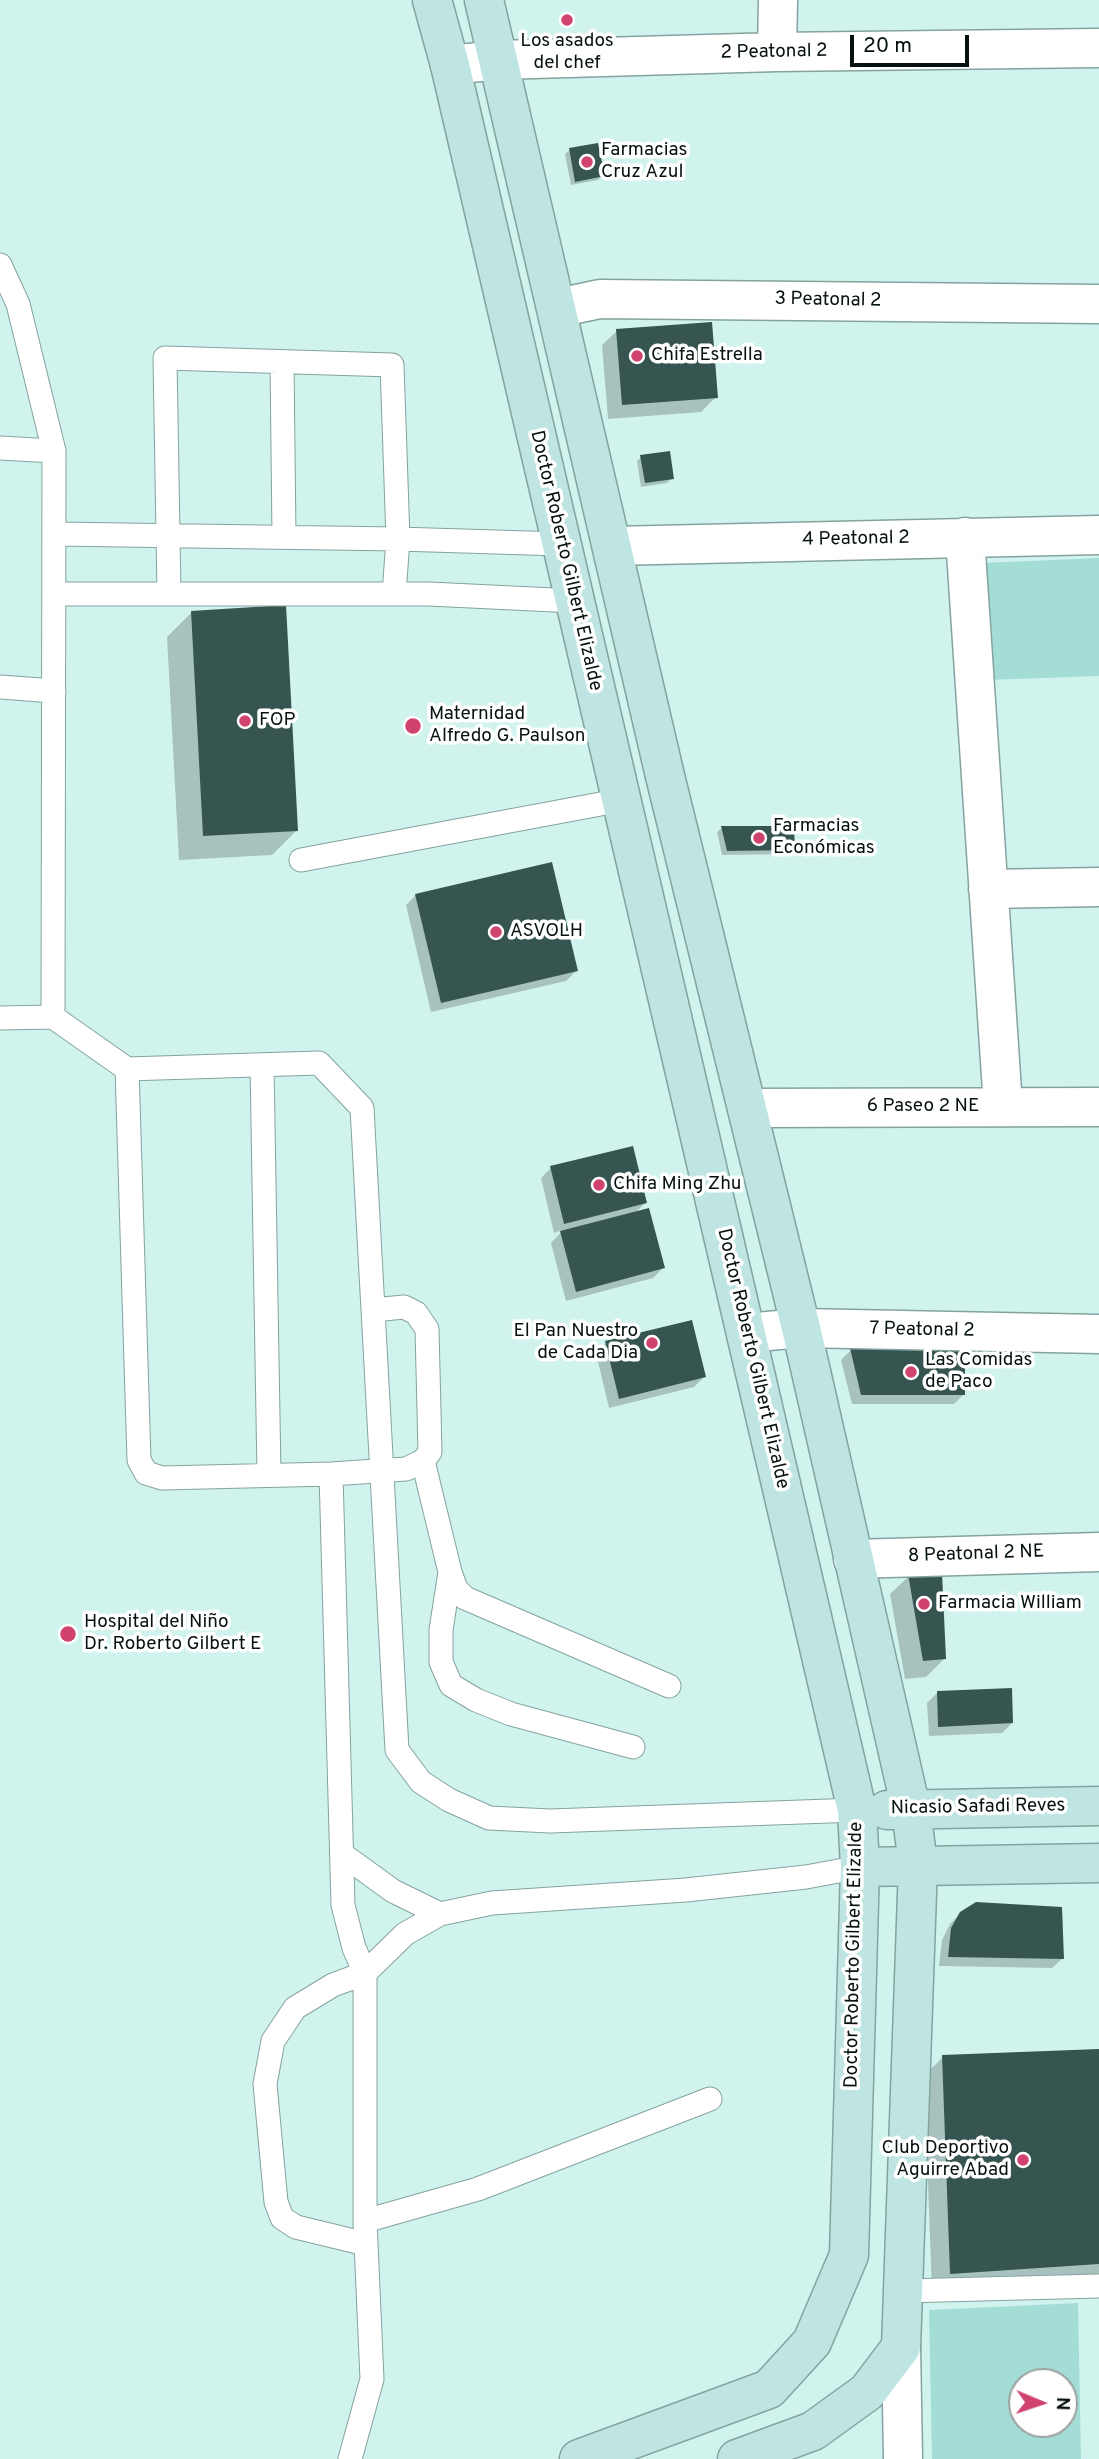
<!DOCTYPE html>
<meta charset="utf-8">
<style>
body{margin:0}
#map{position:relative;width:1099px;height:2459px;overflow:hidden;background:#d1f3ee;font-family:Overpass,sans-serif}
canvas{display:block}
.north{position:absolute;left:1008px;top:2368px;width:70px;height:70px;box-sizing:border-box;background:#fff;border:2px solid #9ba09f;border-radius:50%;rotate:92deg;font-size:19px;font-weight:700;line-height:28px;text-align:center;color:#061210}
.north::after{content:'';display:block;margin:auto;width:24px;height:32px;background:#d0436f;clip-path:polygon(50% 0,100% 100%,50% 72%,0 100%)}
.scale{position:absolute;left:850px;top:35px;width:119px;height:32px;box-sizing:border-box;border:4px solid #061210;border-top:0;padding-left:9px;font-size:21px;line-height:24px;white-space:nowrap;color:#061210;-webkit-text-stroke:5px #fff;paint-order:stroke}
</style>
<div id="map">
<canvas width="1099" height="2459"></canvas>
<div class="north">N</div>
<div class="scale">20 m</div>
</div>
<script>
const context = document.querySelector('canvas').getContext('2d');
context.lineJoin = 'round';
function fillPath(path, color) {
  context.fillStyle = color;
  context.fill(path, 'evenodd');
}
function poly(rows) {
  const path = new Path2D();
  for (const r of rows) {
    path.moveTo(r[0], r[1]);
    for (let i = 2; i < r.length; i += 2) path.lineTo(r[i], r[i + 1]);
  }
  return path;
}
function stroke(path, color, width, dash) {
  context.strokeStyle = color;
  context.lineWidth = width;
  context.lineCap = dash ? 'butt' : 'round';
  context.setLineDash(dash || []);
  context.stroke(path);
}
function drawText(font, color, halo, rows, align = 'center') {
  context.font = font + ' Overpass,sans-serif';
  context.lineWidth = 7;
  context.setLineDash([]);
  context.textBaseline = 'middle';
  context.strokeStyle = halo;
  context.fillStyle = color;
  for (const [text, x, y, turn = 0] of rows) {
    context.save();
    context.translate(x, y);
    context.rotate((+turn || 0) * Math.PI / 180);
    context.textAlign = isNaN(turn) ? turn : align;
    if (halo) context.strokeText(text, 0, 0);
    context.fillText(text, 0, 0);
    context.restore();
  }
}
fillPath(poly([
 [1099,558,1099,676,987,680,983,563],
 [1078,2303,1081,2459,932,2459,929,2310],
 [1064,2382,1064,2424,1022,2424,1022,2382]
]), '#a3ddd5');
fillPath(poly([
 [570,150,603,175,598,180,571,185,565,154],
 [617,331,716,397,701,412,608,419,602,345],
 [641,457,672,478,667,483,641,487,637,461],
 [192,612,297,830,272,855,179,860,167,637],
 [722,828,793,850,788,854,722,855,717,832],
 [416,895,576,971,566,981,431,1012,406,905],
 [551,1168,645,1203,634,1214,663,1268,653,1278,566,1301,551,1243,563,1230,554,1233,541,1178],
 [606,1343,704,1377,694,1387,609,1408,596,1353],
 [851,1350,964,1394,954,1404,852,1404,841,1360],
 [909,1576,945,1658,926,1677,905,1679,890,1594],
 [937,1693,1012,1723,1002,1733,929,1736,927,1703],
 [961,1913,1062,1959,1052,1968,939,1966,942,1940,950,1924],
 [1099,2051,1099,2281,932,2292,924,2076,943,2057]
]), '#0003');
fillPath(poly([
 [598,143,605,176,575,182,569,148],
 [712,322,718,398,622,405,616,329],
 [670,451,674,479,645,483,640,455],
 [286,605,298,831,203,836,191,611],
 [721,826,794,826,795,850,727,851],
 [552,862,578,971,441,1003,415,894],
 [633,1146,647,1203,564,1224,550,1166],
 [649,1208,665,1268,576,1292,560,1231],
 [692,1320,706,1377,619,1399,605,1341],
 [850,1348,965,1348,965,1395,861,1395],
 [942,1572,946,1659,923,1661,908,1574],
 [1012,1688,1013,1723,938,1727,937,1691],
 [976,1902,1062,1907,1064,1959,948,1957,951,1928,960,1912],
 [1099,2049,1099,2264,950,2274,942,2055]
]), '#365450');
const lane = poly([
 [0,265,18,304,54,451,53,1017],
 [282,362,284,537],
 [0,448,54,451],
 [55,534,398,539,561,544],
 [54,594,429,594,575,601],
 [169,594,165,358,392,365,398,539,394,594],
 [0,687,54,691],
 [301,860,622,800],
 [0,1018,53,1017,127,1069,319,1063,362,1108,397,1750,421,1782,449,1800,489,1818,550,1821,857,1810],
 [262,1065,269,1475],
 [127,1069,139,1460,146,1473,162,1478,331,1474,406,1469,423,1461,430,1452,427,1329,416,1313,404,1307,373,1310],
 [423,1461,450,1572,456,1589,465,1598,669,1686],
 [331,1474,343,1905,354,1948,365,1973,333,1985,295,2008,273,2041,265,2084,276,2202,282,2218,296,2227,366,2244],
 [450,1572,441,1630,441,1662,451,1685,476,1700,511,1714,633,1747],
 [342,1854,393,1891,440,1914],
 [365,2221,478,2189,710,2099],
 [903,2291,1099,2286],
 [350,2459,372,2379,365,2221,365,1973,405,1934,440,1914,492,1903,686,1890,806,1877,860,1867]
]);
const street = poly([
 [777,52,778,0],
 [450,65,499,60,777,52,1099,48],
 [557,308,600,299,1099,304],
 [965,537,1003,1106],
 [612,546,1099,535],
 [988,889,1099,887],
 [747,1108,1099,1107],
 [746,1333,801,1328,1099,1334],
 [853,1559,1099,1552],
 [901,2347,903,2459]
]);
const secondary = poly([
 [432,0,450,65,857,1810,860,1867,849,2255,812,2342,769,2389,579,2459],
 [484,0,665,776,801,1328,911,1809,918,1865,901,2347,867,2392,813,2431,737,2459],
 [887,1810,1099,1806],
 [860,1867,1099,1863]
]);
stroke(lane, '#84a39f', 25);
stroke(street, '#84a39f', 41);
stroke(secondary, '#84a39f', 41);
stroke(lane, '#fff', 23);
stroke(street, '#fff', 38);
stroke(secondary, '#bee5e1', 38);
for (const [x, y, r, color] of [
 [567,20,7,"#d0436f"],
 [587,162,7,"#d0436f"],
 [637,356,7,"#d0436f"],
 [245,721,7,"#d0436f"],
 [413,726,9,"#d0436f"],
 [759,838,7,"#d0436f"],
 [496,932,7,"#d0436f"],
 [599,1185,7,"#d0436f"],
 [652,1343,7,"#d0436f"],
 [911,1372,7,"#d0436f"],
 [924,1604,7,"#d0436f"],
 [68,1634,9,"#d0436f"],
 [1023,2160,7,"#d0436f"]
]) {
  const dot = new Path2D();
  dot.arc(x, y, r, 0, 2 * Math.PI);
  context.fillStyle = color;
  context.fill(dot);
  stroke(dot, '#fff', 2.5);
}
drawText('19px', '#061210', '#fff', [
 ["Los asados",567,42,"center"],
 ["del chef",567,64,"center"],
 ["Farmacias",601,151],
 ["Cruz Azul",601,173],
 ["Chifa Estrella",651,356],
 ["Maternidad",429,715],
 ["Alfredo G. Paulson",429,737],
 ["FOP",259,721],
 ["Farmacias",773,827],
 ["Económicas",773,849],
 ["ASVOLH",510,932],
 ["Chifa Ming Zhu",613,1185],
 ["El Pan Nuestro",638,1332,"right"],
 ["de Cada Dia",638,1354,"right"],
 ["Las Comidas",925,1361],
 ["de Paco",925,1383],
 ["Farmacia William",938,1604],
 ["Hospital del Niño",84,1623],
 ["Dr. Roberto Gilbert E",84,1645],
 ["Club Deportivo",1009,2149,"right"],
 ["Aguirre Abad",1009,2171,"right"]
], 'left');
drawText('19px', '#061210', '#fff', [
 ["2 Peatonal 2",774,53,-1],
 ["3 Peatonal 2",828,301,1],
 ["4 Peatonal 2",856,540,-1],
 ["Doctor Roberto Gilbert Elizalde",565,561,77],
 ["6 Paseo 2 NE",923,1107],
 ["7 Peatonal 2",922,1331,1],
 ["Doctor Roberto Gilbert Elizalde",752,1359,77],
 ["8 Peatonal 2 NE",976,1555,-2],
 ["Nicasio Safadi Reves",978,1808,-1],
 ["Doctor Roberto Gilbert Elizalde",855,1955,-89]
]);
</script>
